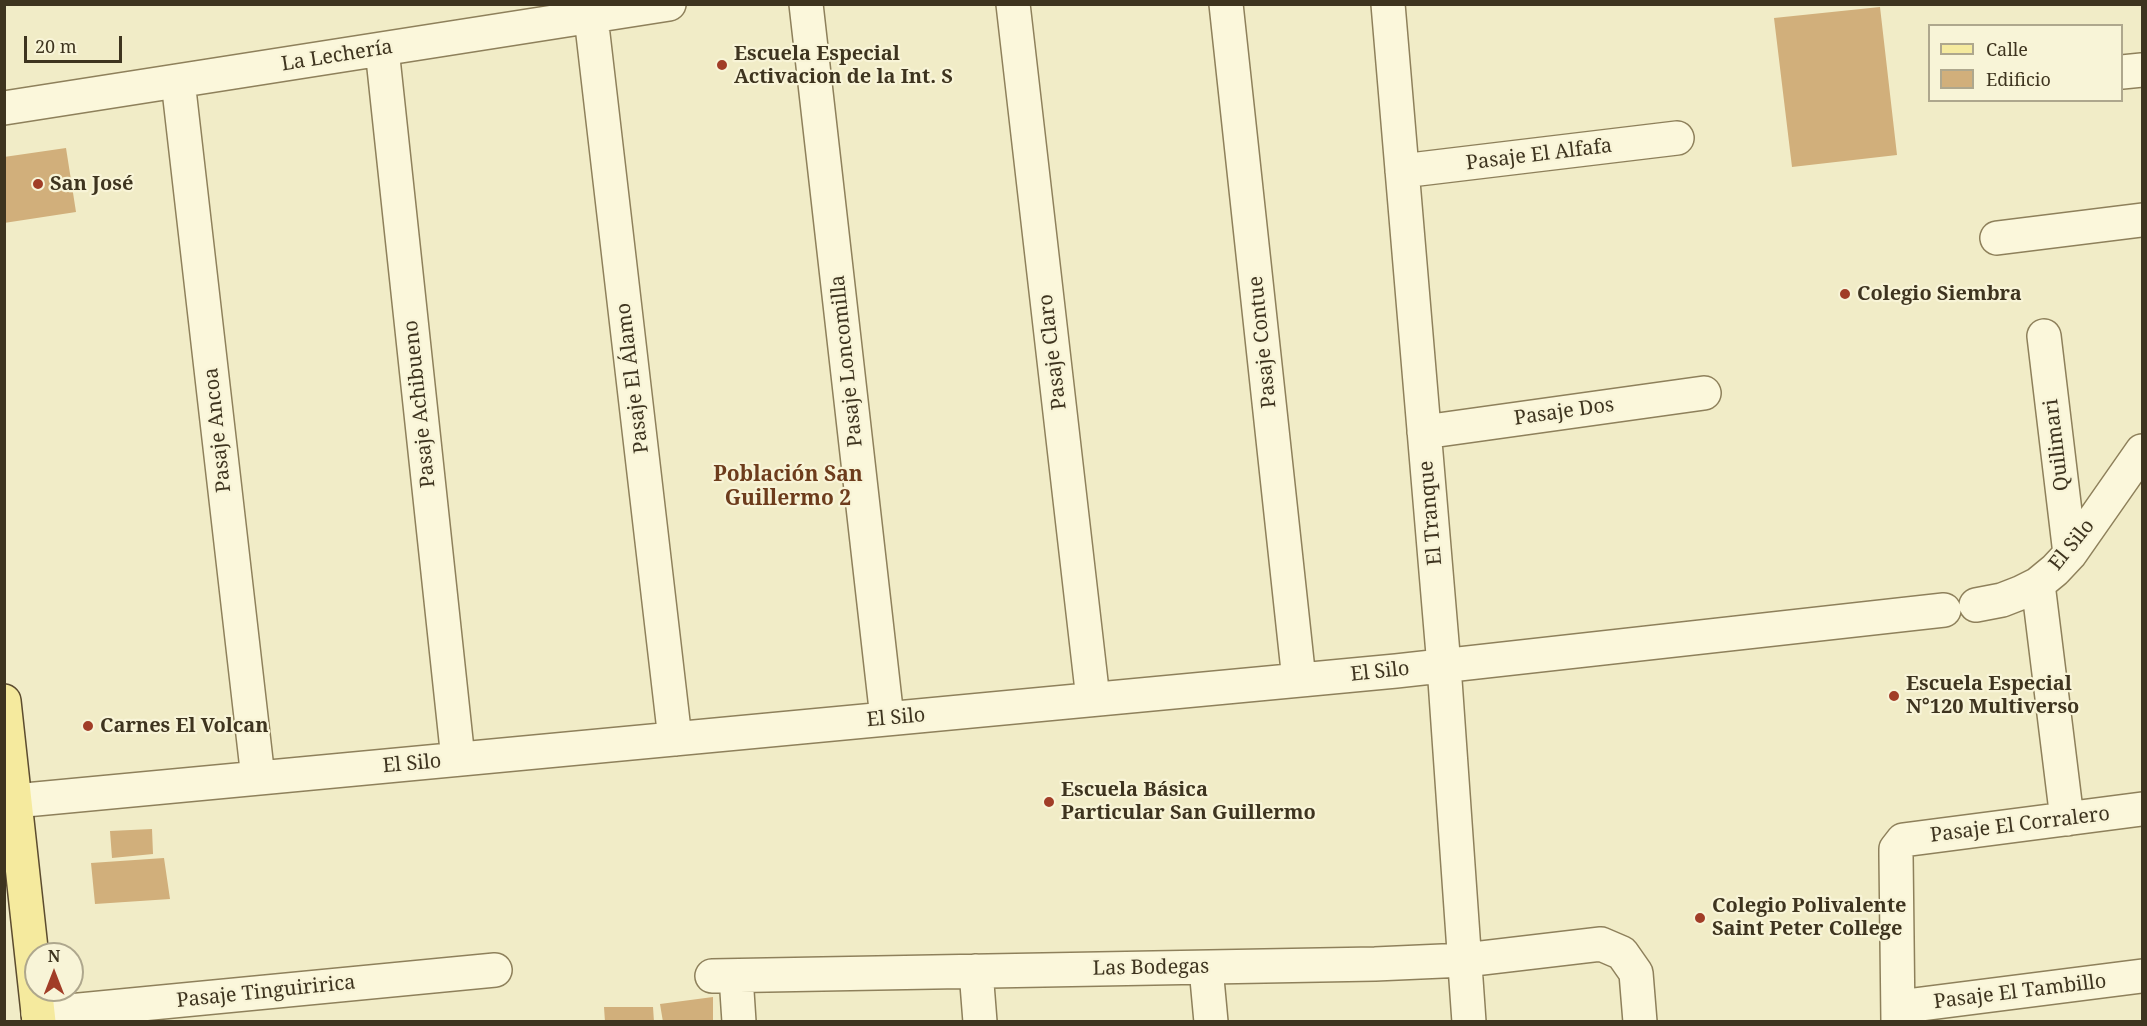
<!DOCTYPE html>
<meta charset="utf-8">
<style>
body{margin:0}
#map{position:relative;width:2147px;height:1026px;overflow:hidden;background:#f1ecc7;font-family:"Noto Serif",serif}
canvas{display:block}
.frame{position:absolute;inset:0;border:6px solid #3e341f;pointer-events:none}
.legend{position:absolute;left:1928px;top:24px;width:195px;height:78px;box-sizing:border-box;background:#f8f4d7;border:2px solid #aea78d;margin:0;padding:8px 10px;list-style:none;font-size:18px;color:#3e341f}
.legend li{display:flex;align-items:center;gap:12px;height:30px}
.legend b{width:30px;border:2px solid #aea78d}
.north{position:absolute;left:24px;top:942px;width:60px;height:60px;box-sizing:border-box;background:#f8f4d7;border:2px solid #aea78d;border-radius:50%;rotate:0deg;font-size:16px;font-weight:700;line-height:24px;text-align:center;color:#3e341f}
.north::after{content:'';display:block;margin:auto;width:21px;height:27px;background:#a13d27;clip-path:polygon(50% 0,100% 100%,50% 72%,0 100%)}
.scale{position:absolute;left:24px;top:36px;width:98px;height:27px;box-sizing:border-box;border:3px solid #3e341f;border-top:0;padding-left:8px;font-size:18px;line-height:21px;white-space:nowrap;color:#3e341f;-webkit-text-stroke:4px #f8f4d7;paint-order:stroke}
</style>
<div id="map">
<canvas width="2147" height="1026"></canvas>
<div class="frame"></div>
<ul class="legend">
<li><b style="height:8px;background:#f5ea9e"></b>Calle</li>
<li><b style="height:16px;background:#d1af7b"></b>Edificio</li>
</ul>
<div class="north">N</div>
<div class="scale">20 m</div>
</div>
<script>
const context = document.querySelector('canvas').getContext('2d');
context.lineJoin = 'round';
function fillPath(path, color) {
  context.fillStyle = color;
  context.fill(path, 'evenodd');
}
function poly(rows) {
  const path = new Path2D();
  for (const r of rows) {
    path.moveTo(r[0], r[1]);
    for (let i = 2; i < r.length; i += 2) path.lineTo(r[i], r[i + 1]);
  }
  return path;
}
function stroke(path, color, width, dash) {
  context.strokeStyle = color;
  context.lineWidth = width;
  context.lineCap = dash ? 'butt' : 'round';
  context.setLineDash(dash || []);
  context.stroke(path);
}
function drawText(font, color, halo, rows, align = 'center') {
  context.font = font + ' "Noto Serif",serif';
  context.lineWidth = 4.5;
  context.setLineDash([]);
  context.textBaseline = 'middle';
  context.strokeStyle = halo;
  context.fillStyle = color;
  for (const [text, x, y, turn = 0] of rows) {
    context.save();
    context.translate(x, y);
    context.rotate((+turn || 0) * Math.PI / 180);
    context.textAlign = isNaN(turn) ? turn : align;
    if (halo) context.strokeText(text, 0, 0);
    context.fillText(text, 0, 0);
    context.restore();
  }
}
fillPath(poly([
 [1880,7,1897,155,1792,167,1774,18],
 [66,148,76,212,4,223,4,157],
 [152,829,153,854,112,858,110,831],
 [164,858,170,899,95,904,91,863],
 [713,997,713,1022,663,1022,660,1004],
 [604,1007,653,1007,654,1022,605,1022]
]), '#d1af7b');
const minor = poly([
 [806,4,887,718],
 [1013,4,1093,699],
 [1226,4,1299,680],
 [1388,4,1444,666,1469,1022],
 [591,17,675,739],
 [382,49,458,759],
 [2122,72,2142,70],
 [178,81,258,778],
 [4,108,669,4],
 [1402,171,1677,138],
 [1997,238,2142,220],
 [2044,336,2070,554],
 [1424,432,1704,393],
 [2038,584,2067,819],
 [1976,605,2002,600,2020,593,2038,584,2055,570,2070,554,2142,451],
 [4,802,1396,671,1944,610],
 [1206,968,1211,1022],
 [976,971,980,1022],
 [712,976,1375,964,1465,960,1601,944,1622,953,1636,973,1640,1022],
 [736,976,739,1022],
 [1898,1007,2142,976],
 [38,1014,495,970],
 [1898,1022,1896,855,1896,849,1903,840,2142,809]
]);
const major = poly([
 [4,701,39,1022]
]);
stroke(minor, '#8e805b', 36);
stroke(major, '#5c4c2f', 36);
stroke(minor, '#fbf7db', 33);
stroke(major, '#f5ea9e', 33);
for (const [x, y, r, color] of [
 [722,65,6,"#a13d27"],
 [38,184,6,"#a13d27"],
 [1845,294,6,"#a13d27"],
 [1894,696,6,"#a13d27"],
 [88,726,6,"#a13d27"],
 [1049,802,6,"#a13d27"],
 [1700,918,6,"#a13d27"]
]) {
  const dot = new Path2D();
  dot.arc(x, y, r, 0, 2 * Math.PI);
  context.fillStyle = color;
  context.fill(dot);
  stroke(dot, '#f8f4d7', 2);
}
drawText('bold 20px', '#3e341f', '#f8f4d7', [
 ["Escuela Especial",734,54],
 ["Activacion de la Int. S",734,77],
 ["San José",50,184],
 ["Colegio Siembra",1857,294],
 ["Escuela Especial",1906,684],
 ["N°120 Multiverso",1906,707],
 ["Carnes El Volcan",100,726],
 ["Escuela Básica",1061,790],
 ["Particular San Guillermo",1061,813],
 ["Colegio Polivalente",1712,906],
 ["Saint Peter College",1712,929]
], 'left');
drawText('20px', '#3e341f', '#f8f4d7', [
 ["La Lechería",337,56,-9],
 ["Pasaje El Alfafa",1539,155,-7],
 ["Pasaje Contue",1263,342,-96],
 ["Pasaje Claro",1053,352,-97],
 ["Pasaje Loncomilla",847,361,-96],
 ["Pasaje El Álamo",633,378,-97],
 ["Pasaje Achibueno",420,404,-96],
 ["Pasaje Dos",1564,412,-8],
 ["Pasaje Ancoa",218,430,-96],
 ["Quilimari",2057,445,-97],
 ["El Tranque",1431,513,-95],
 ["El Silo",2072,545,-51],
 ["El Silo",1380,672,-6],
 ["El Silo",896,718,-5],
 ["El Silo",412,764,-5],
 ["Pasaje El Corralero",2020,825,-7],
 ["Las Bodegas",1151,968,-1],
 ["Pasaje Tinguiririca",266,992,-6],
 ["Pasaje El Tambillo",2020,992,-7]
]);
drawText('bold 21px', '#6d3c1c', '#f8f4d7', [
 ["Población San",788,475],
 ["Guillermo 2",788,499]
]);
</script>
